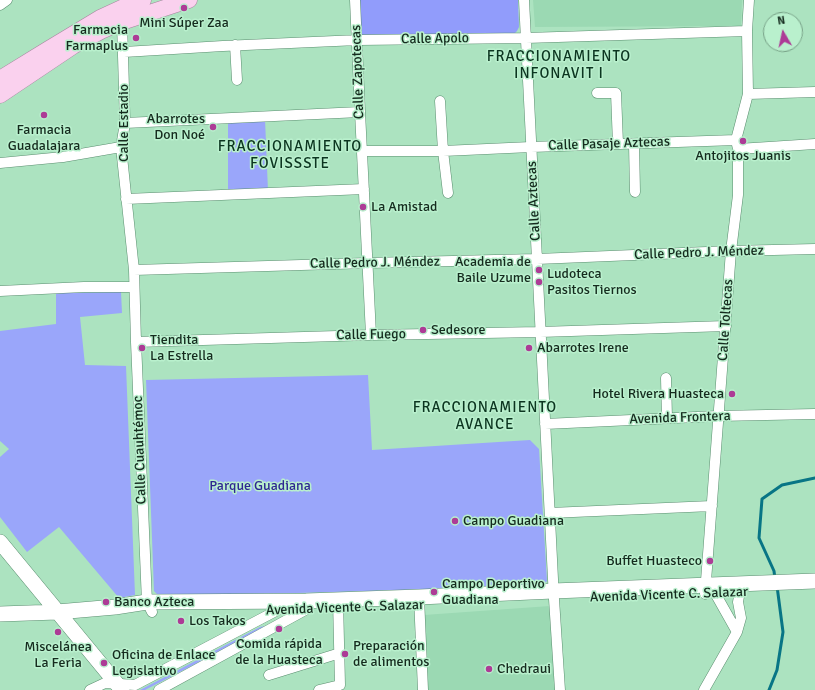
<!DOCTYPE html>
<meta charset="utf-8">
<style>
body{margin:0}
#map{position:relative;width:815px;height:690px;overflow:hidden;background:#ace3c0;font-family:Signika,sans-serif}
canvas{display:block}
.north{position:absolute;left:763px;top:12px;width:40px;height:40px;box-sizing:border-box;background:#b9f0cd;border:1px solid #77a187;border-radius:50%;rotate:351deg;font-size:11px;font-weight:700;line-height:16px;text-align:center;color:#152b1e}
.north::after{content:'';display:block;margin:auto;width:14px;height:18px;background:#ad3b96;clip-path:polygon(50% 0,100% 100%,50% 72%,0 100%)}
</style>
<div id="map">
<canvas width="815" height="690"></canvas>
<div class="north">N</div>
</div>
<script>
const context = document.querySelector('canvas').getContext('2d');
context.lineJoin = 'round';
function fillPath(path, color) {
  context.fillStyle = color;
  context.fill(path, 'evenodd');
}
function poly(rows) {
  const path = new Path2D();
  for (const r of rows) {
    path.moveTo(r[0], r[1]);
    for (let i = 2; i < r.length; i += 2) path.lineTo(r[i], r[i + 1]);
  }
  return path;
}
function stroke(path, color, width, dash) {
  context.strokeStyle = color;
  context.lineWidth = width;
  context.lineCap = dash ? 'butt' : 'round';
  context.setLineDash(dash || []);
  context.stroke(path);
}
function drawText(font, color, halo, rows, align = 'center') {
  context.font = font + ' Signika,sans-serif';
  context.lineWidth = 3;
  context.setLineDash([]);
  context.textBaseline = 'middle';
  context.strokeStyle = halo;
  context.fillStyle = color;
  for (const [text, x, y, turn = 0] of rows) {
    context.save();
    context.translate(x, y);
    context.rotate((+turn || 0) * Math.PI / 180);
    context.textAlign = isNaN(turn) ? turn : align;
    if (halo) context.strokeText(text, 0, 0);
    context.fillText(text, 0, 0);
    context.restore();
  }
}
fillPath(poly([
 [533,0,742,0,741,26,535,27],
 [550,606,557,690,428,690,424,615]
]), '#9bd9b3');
fillPath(poly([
 [265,119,268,191,228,192,228,120],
 [121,292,122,313,80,317,85,365,126,366,135,595,119,598,59,527,27,552,0,517,0,457,9,449,0,441,0,331,56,324,56,293],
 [368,375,372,450,530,440,539,449,547,581,543,585,539,586,160,597,154,591,146,380],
 [265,626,267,627,145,690,140,690,260,627]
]), '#9aa6fa');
fillPath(poly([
 [358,0,518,0,519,27,517,31,514,34,361,36]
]), '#919cfb');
stroke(poly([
 [775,579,774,571,759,538,762,499,782,485,815,478],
 [769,690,777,670,783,632,777,586]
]), '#087585', 3);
const street = poly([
 [355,0,360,112,371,335],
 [524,0,554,599,560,690],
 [0,5,7,0],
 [123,18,122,22,125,123,121,147,134,270,136,342,147,602,152,612],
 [235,45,237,80],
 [124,52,223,46,358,40,526,38,747,31],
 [597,93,616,93,618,144],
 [748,94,815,92],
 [440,101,443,151,448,193],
 [125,123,360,112],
 [634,144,635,192],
 [738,149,815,144],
 [362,151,443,151,531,147,736,140],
 [0,163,63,157,121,147],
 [126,199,364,189],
 [134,270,368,263,537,259,731,251,815,249],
 [0,291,84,287,134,287],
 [136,342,371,335,540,332,726,326],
 [666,378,667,418],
 [545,424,718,416,815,414],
 [550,513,712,506],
 [715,593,737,632],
 [705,594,731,251,738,195,738,149,736,140,748,94,747,31,749,0],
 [419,597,423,690],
 [269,675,340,653],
 [90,690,105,683,135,685,293,602],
 [159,690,307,609,306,601],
 [319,690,340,685,338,600],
 [704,690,737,632,741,618,738,602,741,585]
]);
const secondary = poly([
 [0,542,122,690],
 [0,614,57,612,115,607,147,602,306,601,419,597,553,591,815,581]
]);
const primary = poly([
 [0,79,47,50,100,18,126,6,143,0],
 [0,95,73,46,101,31,122,22,189,0]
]);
stroke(street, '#5a8e6f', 11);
stroke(secondary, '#5a8e6f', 16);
stroke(primary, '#a7839e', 17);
stroke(street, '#fff', 10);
stroke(secondary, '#fff', 15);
stroke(primary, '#fad1ee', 16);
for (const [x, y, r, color] of [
 [184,8,4,"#ad3b96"],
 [136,38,4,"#ad3b96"],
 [44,115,4,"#ad3b96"],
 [213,127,4,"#ad3b96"],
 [743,141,4,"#ad3b96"],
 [363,207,4,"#ad3b96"],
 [539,270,4,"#ad3b96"],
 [539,282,4,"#ad3b96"],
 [423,330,4,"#ad3b96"],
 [142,348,4,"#ad3b96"],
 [529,348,4,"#ad3b96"],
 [732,394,4,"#ad3b96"],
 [455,521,4,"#ad3b96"],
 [710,561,4,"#ad3b96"],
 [434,592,4,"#ad3b96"],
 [106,602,4,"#ad3b96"],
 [181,621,4,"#ad3b96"],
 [279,629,4,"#ad3b96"],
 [58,632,4,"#ad3b96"],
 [345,654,4,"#ad3b96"],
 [104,663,4,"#ad3b96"],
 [489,669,4,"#ad3b96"]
]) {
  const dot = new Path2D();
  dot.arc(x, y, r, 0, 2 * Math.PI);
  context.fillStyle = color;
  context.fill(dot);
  stroke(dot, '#b9f0cd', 1.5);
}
drawText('14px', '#152b1e', '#b9f0cd', [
 ["Mini Súper Zaa",184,23,"center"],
 ["Farmacia",128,30,"right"],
 ["Farmaplus",128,46,"right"],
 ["Abarrotes",205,119,"right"],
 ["Don Noé",205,135,"right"],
 ["Farmacia",44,130,"center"],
 ["Guadalajara",44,146,"center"],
 ["Antojitos Juanis",743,156,"center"],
 ["La Amistad",371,207],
 ["Academia de",531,262,"right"],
 ["Baile Uzume",531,278,"right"],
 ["Ludoteca",547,274],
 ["Pasitos Tiernos",547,290],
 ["Sedesore",431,330],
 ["Tiendita",150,340],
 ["La Estrella",150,356],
 ["Abarrotes Irene",537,348],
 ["Hotel Rivera Huasteca",724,394,"right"],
 ["Campo Guadiana",463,521],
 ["Buffet Huasteco",702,561,"right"],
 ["Campo Deportivo",442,584],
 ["Guadiana",442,600],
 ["Banco Azteca",114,602],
 ["Los Takos",189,621],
 ["Comida rápida",279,644,"center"],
 ["de la Huasteca",279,660,"center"],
 ["Preparación",353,646],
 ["de alimentos",353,662],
 ["Miscelánea",58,647,"center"],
 ["La Feria",58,663,"center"],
 ["Oficina de Enlace",112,655],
 ["Legislativo",112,671],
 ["Chedraui",497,669]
], 'left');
drawText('14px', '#152b1e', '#b9f0cd', [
 ["Calle Apolo",435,39,-1],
 ["Calle Zapotecas",358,72,-92],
 ["Calle Estadio",124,123,-90],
 ["Calle Pasaje Aztecas",609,144,-2],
 ["Calle Aztecas",534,201,-93],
 ["Calle Pedro J. Méndez",699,253,-2],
 ["Calle Pedro J. Méndez",375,263,-1],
 ["Calle Toltecas",726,320,-86],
 ["Calle Fuego",371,335,-1],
 ["Avenida Frontera",680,418,-2],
 ["Calle Cuauhtémoc",140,450,-92],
 ["Avenida Vicente C. Salazar",669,595,-2],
 ["Avenida Vicente C. Salazar",345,608,-2]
]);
drawText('14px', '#2e2792', '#b9f0cd', [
 ["Parque Guadiana",260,486]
]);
context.letterSpacing = '1px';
drawText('15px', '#0c3520', '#b9f0cd', [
 ["FRACCIONAMIENTO",559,57],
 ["INFONAVIT I",559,74],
 ["FRACCIONAMIENTO",290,147],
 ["FOVISSSTE",290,164],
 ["FRACCIONAMIENTO",485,408],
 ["AVANCE",485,425]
]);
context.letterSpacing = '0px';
</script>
